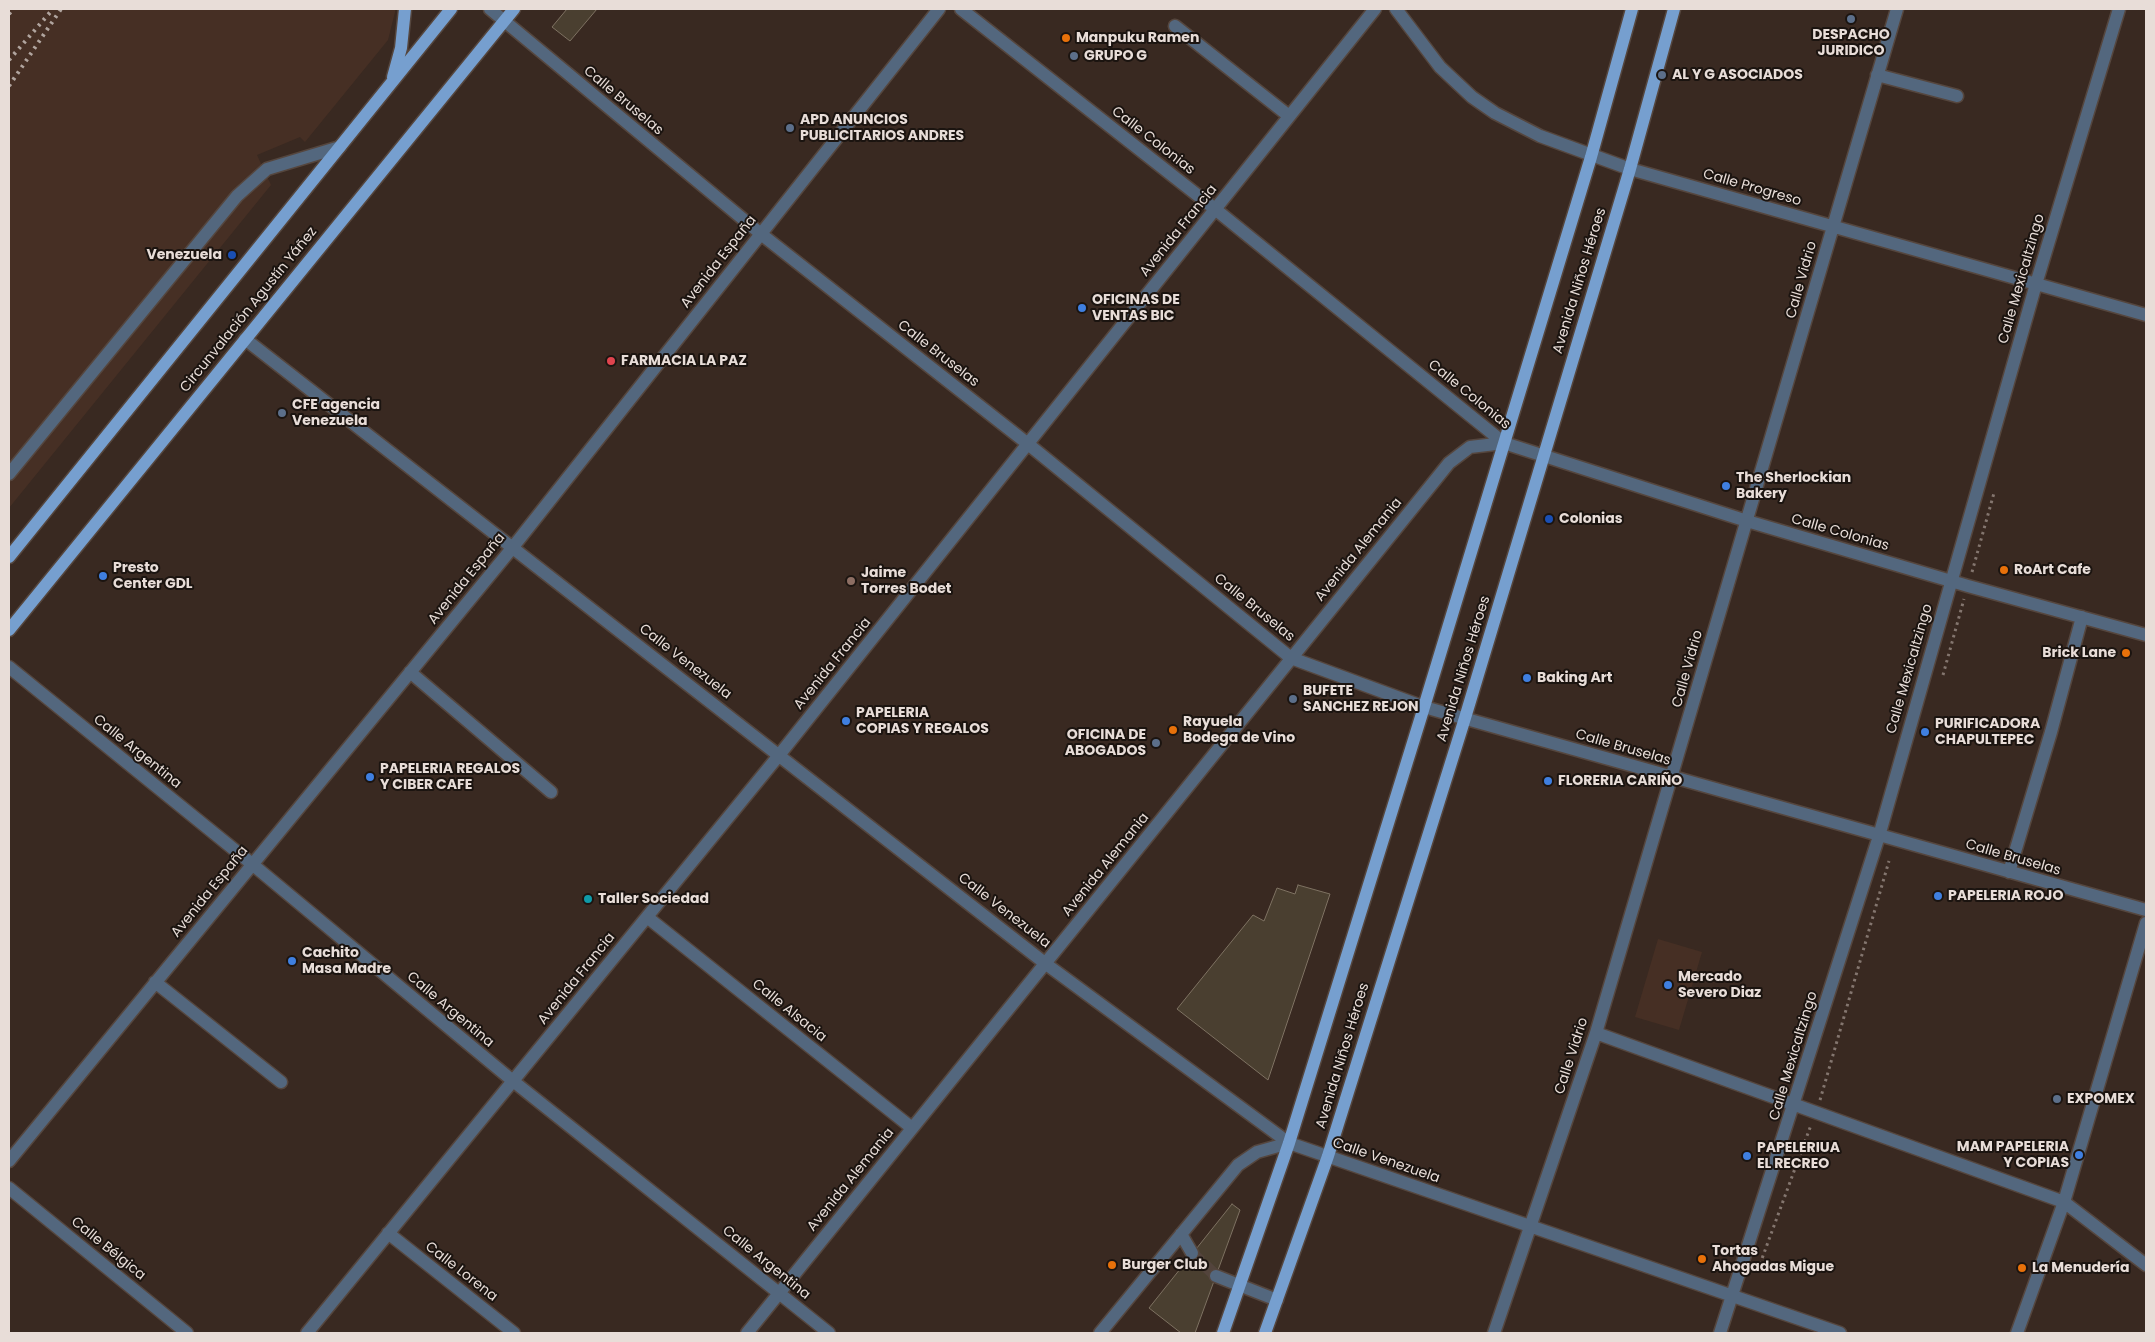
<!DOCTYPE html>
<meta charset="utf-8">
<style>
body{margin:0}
#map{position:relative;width:2155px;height:1342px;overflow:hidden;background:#392921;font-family:Poppins,sans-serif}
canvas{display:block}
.frame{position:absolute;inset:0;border:10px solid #e8ddd8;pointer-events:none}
</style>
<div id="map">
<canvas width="2155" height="1342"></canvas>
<div class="frame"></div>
</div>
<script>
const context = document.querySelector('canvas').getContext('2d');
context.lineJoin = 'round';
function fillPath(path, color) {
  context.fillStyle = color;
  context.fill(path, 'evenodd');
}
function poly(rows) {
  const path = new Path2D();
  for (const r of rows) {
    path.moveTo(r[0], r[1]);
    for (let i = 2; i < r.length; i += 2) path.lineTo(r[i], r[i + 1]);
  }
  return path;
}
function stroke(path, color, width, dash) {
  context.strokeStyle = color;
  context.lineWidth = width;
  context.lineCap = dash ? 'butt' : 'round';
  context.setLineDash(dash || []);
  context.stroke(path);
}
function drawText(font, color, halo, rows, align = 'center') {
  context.font = font + ' Poppins,sans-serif';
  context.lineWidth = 4;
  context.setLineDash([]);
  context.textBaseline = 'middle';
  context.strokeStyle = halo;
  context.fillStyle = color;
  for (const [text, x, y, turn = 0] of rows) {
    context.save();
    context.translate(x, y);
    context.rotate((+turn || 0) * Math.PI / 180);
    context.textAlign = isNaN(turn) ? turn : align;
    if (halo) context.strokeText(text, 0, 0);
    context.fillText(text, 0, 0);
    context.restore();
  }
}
fillPath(poly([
 [9,9,395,9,395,12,388,40,305,142,300,137,257,155,271,185,9,508],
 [1658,939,1702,952,1679,1030,1635,1017]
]), '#462f24');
const building = poly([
 [567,9,597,9,570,41,552,27,567,9],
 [1298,885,1330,894,1268,1080,1177,1009,1253,915,1264,921,1277,888,1295,894,1298,885],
 [1232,1204,1240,1210,1195,1333,1181,1333,1149,1308,1232,1204]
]);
fillPath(building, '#4a3f30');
stroke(building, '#7e7262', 1);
stroke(poly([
 [1192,1253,1216,1276]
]), '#53443c', 12, [12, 6]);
const minor = poly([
 [490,9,761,234,1028,444,1291,658,1424,707,2146,910],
 [961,9,1215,209,1504,443,1747,521,1968,586,2146,635],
 [1396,9,1440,67,1472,97,1495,113,1540,136,1630,169,2146,315],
 [1175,26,1289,116],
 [1877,75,1957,96],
 [245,339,1046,964,1289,1143,1840,1333],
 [9,474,237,196,267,169,340,147],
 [9,667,252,864,513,1081,829,1333],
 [410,672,551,792],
 [2009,872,2051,732,2082,617],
 [647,917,912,1128],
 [155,982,281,1082],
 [1596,1033,2064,1202,2146,1265],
 [9,1161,513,547,939,9],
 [9,1188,187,1333],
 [388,1233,514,1333],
 [1181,1234,1192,1253],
 [1216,1276,1277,1300],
 [307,1333,780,754,1375,9],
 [747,1333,1449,463,1470,447,1504,443],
 [1100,1333,1238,1165,1257,1152,1289,1143],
 [1494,1333,1596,1033,1897,9],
 [1720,1333,1879,836,2036,284,2119,9],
 [2017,1333,2064,1202,2146,923]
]);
const major = poly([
 [393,77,401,48,405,9],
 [9,557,451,9],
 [9,630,514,9],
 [1223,1333,1289,1143,1424,707,1591,157,1632,9],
 [1265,1333,1328,1156,1465,718,1630,169,1674,9]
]);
stroke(minor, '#55463e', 15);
stroke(major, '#55463e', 15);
stroke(poly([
 [1972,572,1994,493],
 [1943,675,1964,599],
 [1820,1100,1889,861],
 [1760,1264,1811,1125]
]), '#84766f', 3, [2.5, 4]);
stroke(minor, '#53677e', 12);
stroke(major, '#769fcf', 12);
stroke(poly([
 [9,14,13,9],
 [9,60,53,9],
 [9,86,61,9]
]), '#b1a59f', 4, [2.5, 5]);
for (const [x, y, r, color] of [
 [1851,19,5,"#5c6f8a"],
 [1066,38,5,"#e8710a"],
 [1074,56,5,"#5c6f8a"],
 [1662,75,5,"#5c6f8a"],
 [790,128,5,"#5c6f8a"],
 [232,255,5,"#1a4fb4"],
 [1082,308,5,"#3f7fe0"],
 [611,361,5,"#e0444e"],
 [282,413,5,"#5c6f8a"],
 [1726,486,5,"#3f7fe0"],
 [1549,519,5,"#1a4fb4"],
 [2004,570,5,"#e8710a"],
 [103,576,5,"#3f7fe0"],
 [851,581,5,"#8d6e63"],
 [2126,653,5,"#e8710a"],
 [1527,678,5,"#3f7fe0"],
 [1293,699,5,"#5c6f8a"],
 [846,721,5,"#3f7fe0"],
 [1173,730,5,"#e8710a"],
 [1925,732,5,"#3f7fe0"],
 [1156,743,5,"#5c6f8a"],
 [370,777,5,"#3f7fe0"],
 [1548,781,5,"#3f7fe0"],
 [1938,896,5,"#3f7fe0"],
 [588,899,5,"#0f9aa8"],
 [292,961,5,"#3f7fe0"],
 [1668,985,5,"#3f7fe0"],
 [2057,1099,5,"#5c6f8a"],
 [2079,1155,5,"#3f7fe0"],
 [1747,1156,5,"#3f7fe0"],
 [1702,1259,5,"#e8710a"],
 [1112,1265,5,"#e8710a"],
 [2022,1268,5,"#e8710a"]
]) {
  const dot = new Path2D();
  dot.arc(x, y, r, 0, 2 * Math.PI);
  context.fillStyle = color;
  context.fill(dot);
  stroke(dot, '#1b1410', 2);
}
drawText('bold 14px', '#e8ddd8', '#1b1410', [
 ["DESPACHO",1851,35,"center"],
 ["JURIDICO",1851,51,"center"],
 ["Manpuku Ramen",1076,38],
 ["GRUPO G",1084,56],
 ["AL Y G ASOCIADOS",1672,75],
 ["APD ANUNCIOS",800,120],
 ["PUBLICITARIOS ANDRES",800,136],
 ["Venezuela",222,255,"right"],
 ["OFICINAS DE",1092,300],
 ["VENTAS BIC",1092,316],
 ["FARMACIA LA PAZ",621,361],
 ["CFE agencia",292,405],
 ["Venezuela",292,421],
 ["The Sherlockian",1736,478],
 ["Bakery",1736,494],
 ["Colonias",1559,519],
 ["Presto",113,568],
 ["Center GDL",113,584],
 ["RoArt Cafe",2014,570],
 ["Jaime",861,573],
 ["Torres Bodet",861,589],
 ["Brick Lane",2116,653,"right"],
 ["Baking Art",1537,678],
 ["BUFETE",1303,691],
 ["SANCHEZ REJON",1303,707],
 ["PAPELERIA",856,713],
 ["COPIAS Y REGALOS",856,729],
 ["Rayuela",1183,722],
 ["Bodega de Vino",1183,738],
 ["PURIFICADORA",1935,724],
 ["CHAPULTEPEC",1935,740],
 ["OFICINA DE",1146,735,"right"],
 ["ABOGADOS",1146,751,"right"],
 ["PAPELERIA REGALOS",380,769],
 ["Y CIBER CAFE",380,785],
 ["FLORERIA CARIÑO",1558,781],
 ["PAPELERIA ROJO",1948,896],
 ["Taller Sociedad",598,899],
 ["Cachito",302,953],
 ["Masa Madre",302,969],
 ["Mercado",1678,977],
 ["Severo Diaz",1678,993],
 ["EXPOMEX",2067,1099],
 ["MAM PAPELERIA",2069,1147,"right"],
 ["Y COPIAS",2069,1163,"right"],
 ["PAPELERIUA",1757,1148],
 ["EL RECREO",1757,1164],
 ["Tortas",1712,1251],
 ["Ahogadas Migue",1712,1267],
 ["Burger Club",1122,1265],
 ["La Menudería",2032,1268]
], 'left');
drawText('14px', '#e8ddd8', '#1b1410', [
 ["Calle Bruselas",623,101,40],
 ["Calle Colonias",1153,141,38],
 ["Calle Progreso",1752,188,16],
 ["Avenida Francia",1179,231,-51],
 ["Avenida España",719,262,-52],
 ["Calle Mexicaltzingo",2022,279,-74],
 ["Calle Vidrio",1802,280,-74],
 ["Avenida Niños Héroes",1580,281,-73],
 ["Circunvalación Agustín Yáñez",249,310,-51],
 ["Calle Bruselas",938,354,38],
 ["Calle Colonias",1469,395,39],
 ["Calle Colonias",1840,533,16],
 ["Avenida Alemania",1359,550,-51],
 ["Avenida España",467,579,-51],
 ["Calle Bruselas",1254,608,39],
 ["Calle Venezuela",685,662,38],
 ["Avenida Francia",833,664,-51],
 ["Avenida Niños Héroes",1464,669,-73],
 ["Calle Vidrio",1688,669,-74],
 ["Calle Mexicaltzingo",1910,669,-74],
 ["Calle Bruselas",1623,748,16],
 ["Calle Argentina",137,752,39],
 ["Calle Bruselas",2013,858,16],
 ["Avenida Alemania",1106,865,-51],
 ["Avenida España",210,892,-51],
 ["Calle Venezuela",1004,911,38],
 ["Avenida Francia",577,979,-51],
 ["Calle Argentina",450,1010,40],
 ["Calle Alsacia",789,1011,39],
 ["Avenida Niños Héroes",1343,1056,-73],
 ["Calle Vidrio",1572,1056,-72],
 ["Calle Mexicaltzingo",1794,1056,-73],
 ["Calle Venezuela",1386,1161,19],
 ["Avenida Alemania",851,1180,-51],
 ["Calle Bélgica",108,1249,39],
 ["Calle Argentina",766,1263,39],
 ["Calle Lorena",461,1272,38]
]);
</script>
